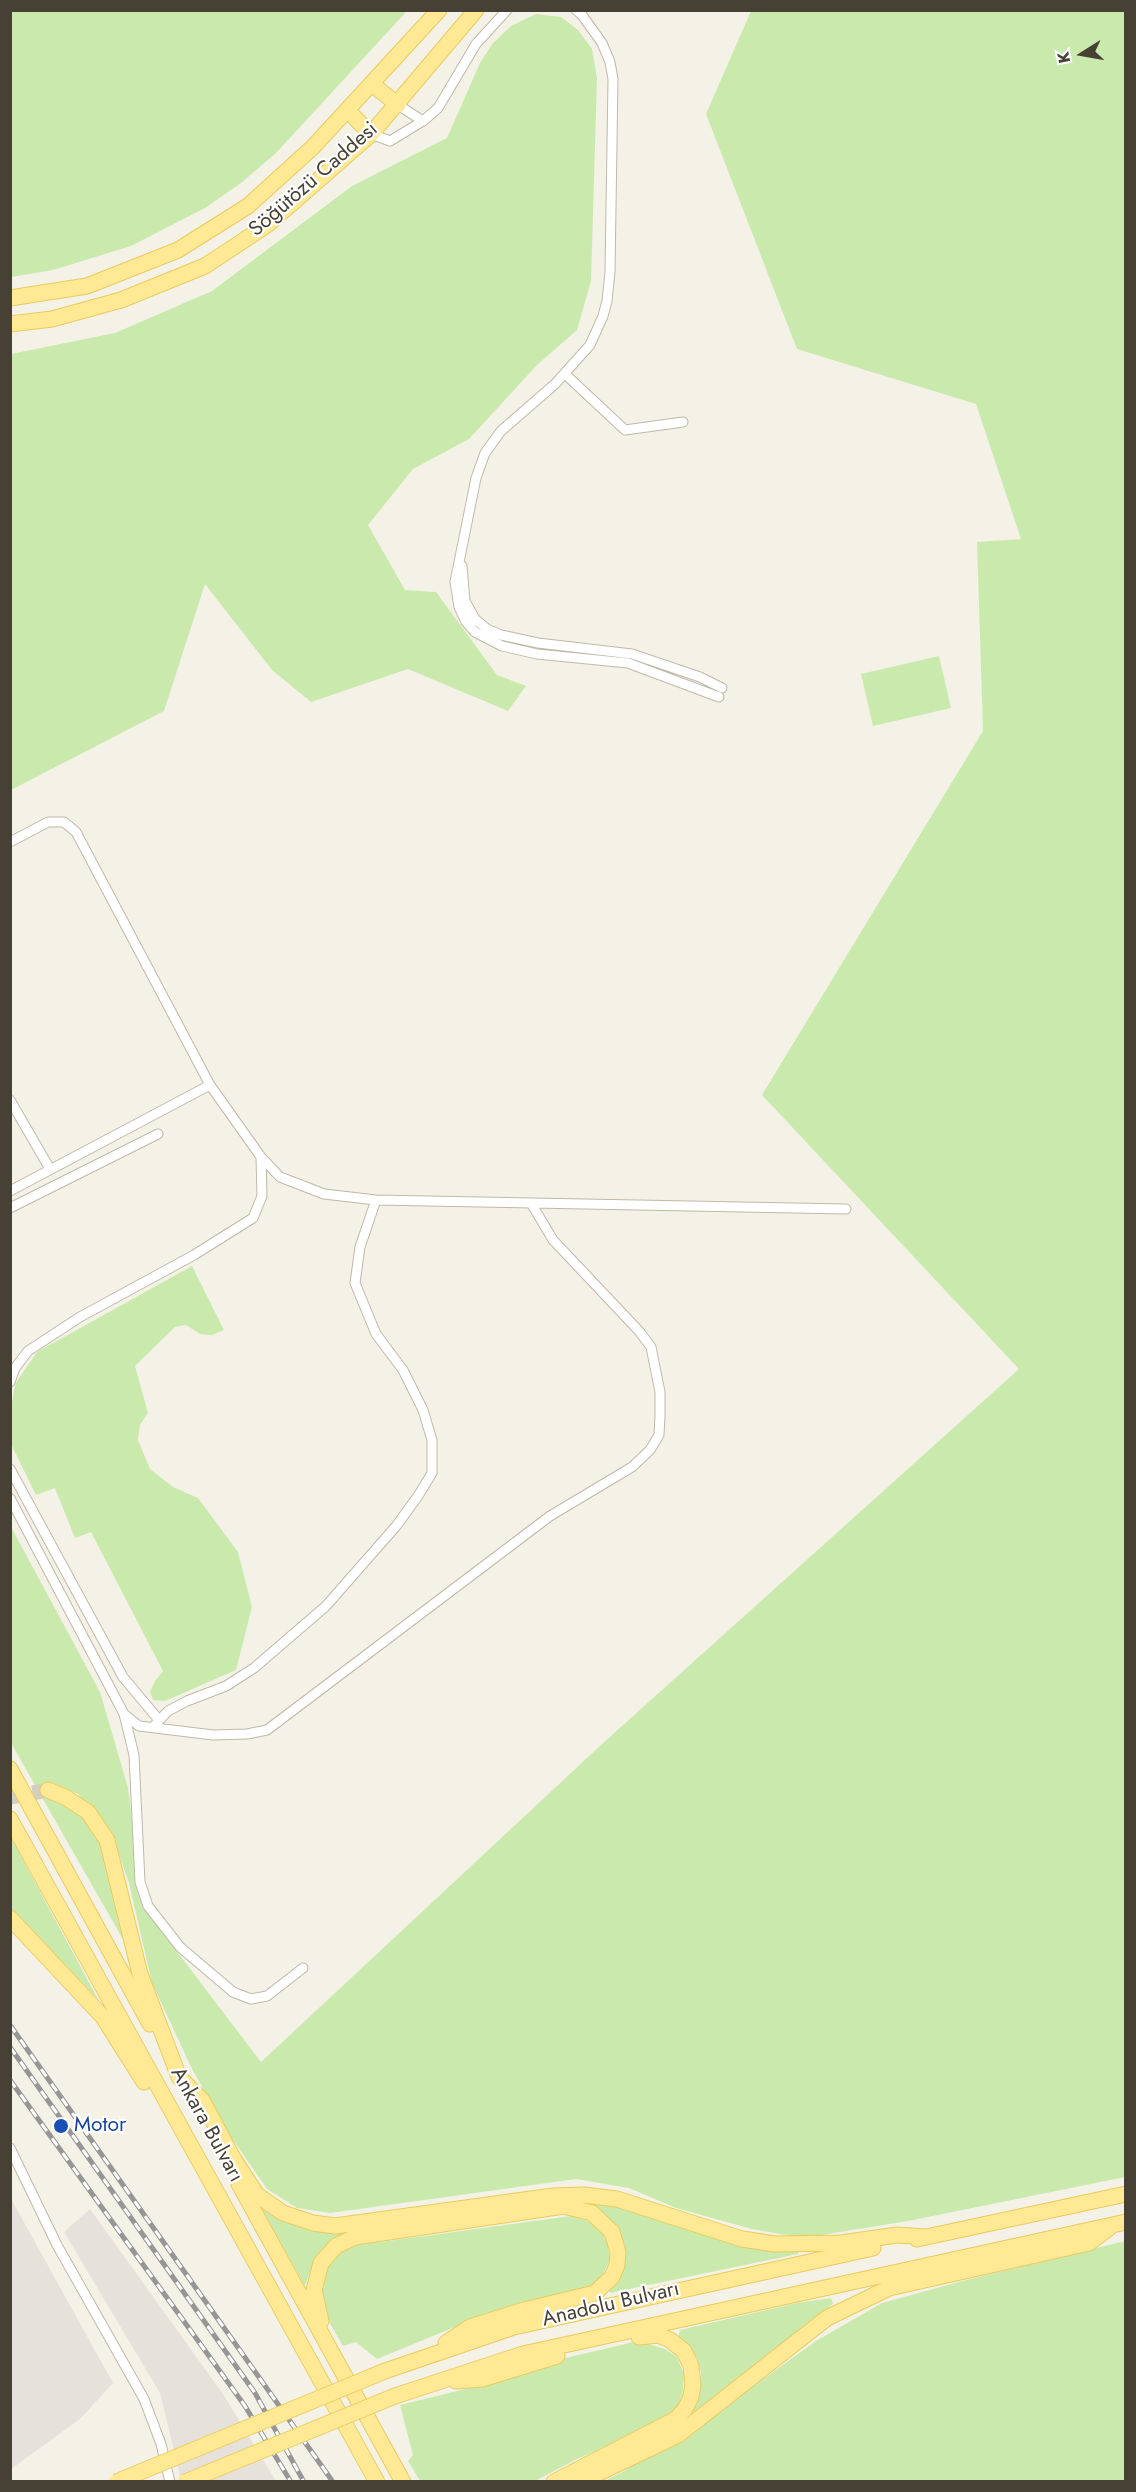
<!DOCTYPE html>
<meta charset="utf-8">
<style>
body{margin:0}
#map{position:relative;width:1136px;height:2492px;overflow:hidden;background:#f4f1e6;font-family:Jost,sans-serif}
canvas{display:block}
.frame{position:absolute;inset:0;border:12px solid #474135;pointer-events:none}
.north{position:absolute;left:1052px;top:24px;width:60px;height:60px;-webkit-text-stroke:4px #fff;paint-order:stroke;rotate:259deg;font-size:16px;font-weight:700;line-height:24px;text-align:center;color:#474135}
.north::after{content:'';display:block;margin:auto;width:21px;height:27px;background:#474135;clip-path:polygon(50% 0,100% 100%,50% 72%,0 100%)}
</style>
<div id="map">
<canvas width="1136" height="2492"></canvas>
<div class="frame"></div>
<div class="north">K</div>
</div>
<script>
const context = document.querySelector('canvas').getContext('2d');
context.lineJoin = 'round';
function fillPath(path, color) {
  context.fillStyle = color;
  context.fill(path, 'evenodd');
}
function poly(rows) {
  const path = new Path2D();
  for (const r of rows) {
    path.moveTo(r[0], r[1]);
    for (let i = 2; i < r.length; i += 2) path.lineTo(r[i], r[i + 1]);
  }
  return path;
}
function stroke(path, color, width, dash) {
  context.strokeStyle = color;
  context.lineWidth = width;
  context.lineCap = dash ? 'butt' : 'round';
  context.setLineDash(dash || []);
  context.stroke(path);
}
function drawText(font, color, halo, rows, align = 'center') {
  context.font = font + ' Jost,sans-serif';
  context.lineWidth = 4.5;
  context.setLineDash([]);
  context.textBaseline = 'middle';
  context.strokeStyle = halo;
  context.fillStyle = color;
  for (const [text, x, y, turn = 0] of rows) {
    context.save();
    context.translate(x, y);
    context.rotate((+turn || 0) * Math.PI / 180);
    context.textAlign = isNaN(turn) ? turn : align;
    if (halo) context.strokeText(text, 0, 0);
    context.fillText(text, 0, 0);
    context.restore();
  }
}
fillPath(poly([
 [10,2197,113,2383,80,2419,11,2469],
 [90,2209,223,2394,276,2481,180,2481,179,2471,160,2393,64,2232]
]), '#e6e2db');
fillPath(poly([
 [10,11,11,10,407,11,276,153,241,183,205,208,131,246,53,270,11,277],
 [751,11,1125,11,1125,2177,908,2221,803,2238,752,2229,676,2208,629,2188,576,2179,330,2213,297,2208,267,2189,229,2134,192,2069,152,1983,129,1883,112,1834,78,1794,47,1783,48,1796,78,1812,94,1828,104,1849,129,1950,11,1743,10,1525,100,1692,128,1788,143,1907,261,2062,602,1744,1019,1369,762,1095,983,731,977,542,1021,539,976,404,797,349,706,114],
 [536,14,561,17,578,30,592,49,597,78,591,281,577,330,537,365,469,439,413,469,368,525,405,590,436,592,497,675,526,686,508,711,408,669,311,702,272,670,205,584,164,711,11,790,11,354,115,333,212,291,352,186,447,138,480,63,493,43,511,26],
 [939,656,951,708,873,726,861,674],
 [192,1266,224,1330,212,1335,200,1334,186,1325,175,1327,135,1366,148,1413,140,1425,138,1440,150,1469,173,1487,198,1498,238,1552,252,1607,236,1670,165,1701,153,1700,150,1692,155,1681,163,1671,91,1532,75,1538,55,1488,36,1495,11,1444,11,1408,15,1384,37,1352],
 [10,1836,98,1999,11,1909],
 [592,2200,620,2206,738,2246,798,2250,798,2254,610,2293,610,2289,619,2280,622,2271,619,2232,602,2213,577,2203],
 [262,2209,306,2229,328,2232,358,2229,329,2243,322,2250,314,2260,305,2286],
 [571,2216,593,2223,601,2230,608,2245,610,2259,603,2275,596,2284,586,2289,533,2300,484,2315,377,2359,356,2342,343,2346,325,2315,321,2294,322,2280,330,2262,336,2255,347,2249,359,2245],
 [1125,2241,1125,2481,603,2482,624,2471,723,2408,816,2341,882,2303,966,2280],
 [831,2298,833,2304,693,2413,700,2388,701,2372,698,2360,690,2346,678,2338,680,2330,797,2303],
 [638,2341,665,2349,677,2357,684,2374,683,2392,678,2406,668,2415,634,2434,577,2459,535,2481,420,2481,408,2461,413,2455,400,2405,486,2384,557,2360]
]), '#caeaad');
stroke(poly([
 [10,1797,48,1790]
]), '#d1cec3', 15, [15, 8]);
const street = poly([
 [576,10,582,15,602,43,610,62,613,79,610,272,607,301,603,316,590,345,555,384,501,431,485,453,476,478,455,582,459,607,466,622,475,632,502,646,537,654,628,663,719,697],
 [398,105,423,121],
 [371,134,390,141,423,121,438,108,476,44,507,10],
 [565,374,625,430,683,422],
 [462,566,465,601,475,619,487,629,501,635,538,643,632,654,700,677,722,688],
 [10,842,48,822,64,822,76,832,210,1085,261,1157,280,1177,324,1194,376,1200,846,1209],
 [10,1100,50,1169],
 [10,1191,210,1085],
 [10,1208,158,1134],
 [10,1382,15,1368,28,1351,80,1317,194,1255,253,1218,262,1196,261,1157],
 [10,1469,123,1677,159,1720],
 [10,1498,124,1714,134,1755,140,1882,148,1906,180,1947,233,1992,251,1999,267,1996,303,1968],
 [124,1714,139,1726,213,1735,247,1734,267,1730,550,1516,632,1467,650,1450,659,1435,660,1416,660,1392,651,1347,639,1331,553,1240,531,1203],
 [153,1727,168,1711,187,1701,226,1686,254,1668,326,1606,397,1525,418,1496,432,1473,432,1440,423,1410,403,1370,376,1334,355,1283,360,1247,376,1200],
 [10,2148,57,2245,144,2399,161,2444,170,2482]
]);
const primary = poly([
 [372,84,398,105],
 [348,111,371,134],
 [10,298,87,286,178,250,248,206,313,147,439,10],
 [10,324,52,319,121,300,205,266,267,225,371,134,476,10],
 [10,1769,150,2024],
 [48,1790,65,1797,88,1812,107,1840,140,1974,179,2077,202,2100,233,2158,257,2195,283,2213,313,2223,335,2226,553,2196,584,2195,617,2199,742,2239,775,2244,841,2243,897,2235,926,2237],
 [10,1819,377,2482],
 [10,1918,103,2017,144,2082],
 [239,2184,403,2482],
 [917,2239,1126,2194],
 [321,2321,314,2290,321,2263,336,2246,355,2237,564,2206,592,2213,612,2232,618,2252,617,2265,612,2277,595,2293,524,2310,470,2327,446,2343],
 [385,2371,514,2327,873,2248],
 [456,2381,482,2379,557,2356],
 [395,2396,523,2354,1126,2222],
 [554,2482,676,2419,685,2409,691,2397,693,2384,691,2366,684,2351,670,2340,658,2335,639,2337],
 [580,2482,678,2435,827,2318,889,2288,1089,2243,1109,2228]
]);
stroke(street, '#c0b9a8', 11);
stroke(primary, '#eacb5e', 17);
stroke(street, '#fff', 9);
stroke(primary, '#ffe994', 15);
const rail = poly([
 [10,2025,333,2482],
 [10,2047,255,2393,304,2482],
 [10,2080,245,2406,291,2482]
]);
stroke(rail, '#969696', 5);
stroke(rail, '#fff', 3, [9]);
const primaryBridge = poly([
 [116,2482,385,2371],
 [185,2482,395,2396]
]);
stroke(primaryBridge, '#eacb5e', 17, []);
stroke(primaryBridge, '#ffe994', 15);
for (const [x, y, r, color] of [
 [61,2126,8,"#1a4fb4"]
]) {
  const dot = new Path2D();
  dot.arc(x, y, r, 0, 2 * Math.PI);
  context.fillStyle = color;
  context.fill(dot);
  stroke(dot, '#fff', 2);
}
drawText('21px', '#474135', '#fff', [
 ["Söğütözü Caddesi",314,180,-41],
 ["Ankara Bulvarı",206,2125,61],
 ["Anadolu Bulvarı",611,2305,-13]
]);
drawText('21px', '#164399', '#fff', [
 ["Motor",74,2126]
], 'left');
</script>
